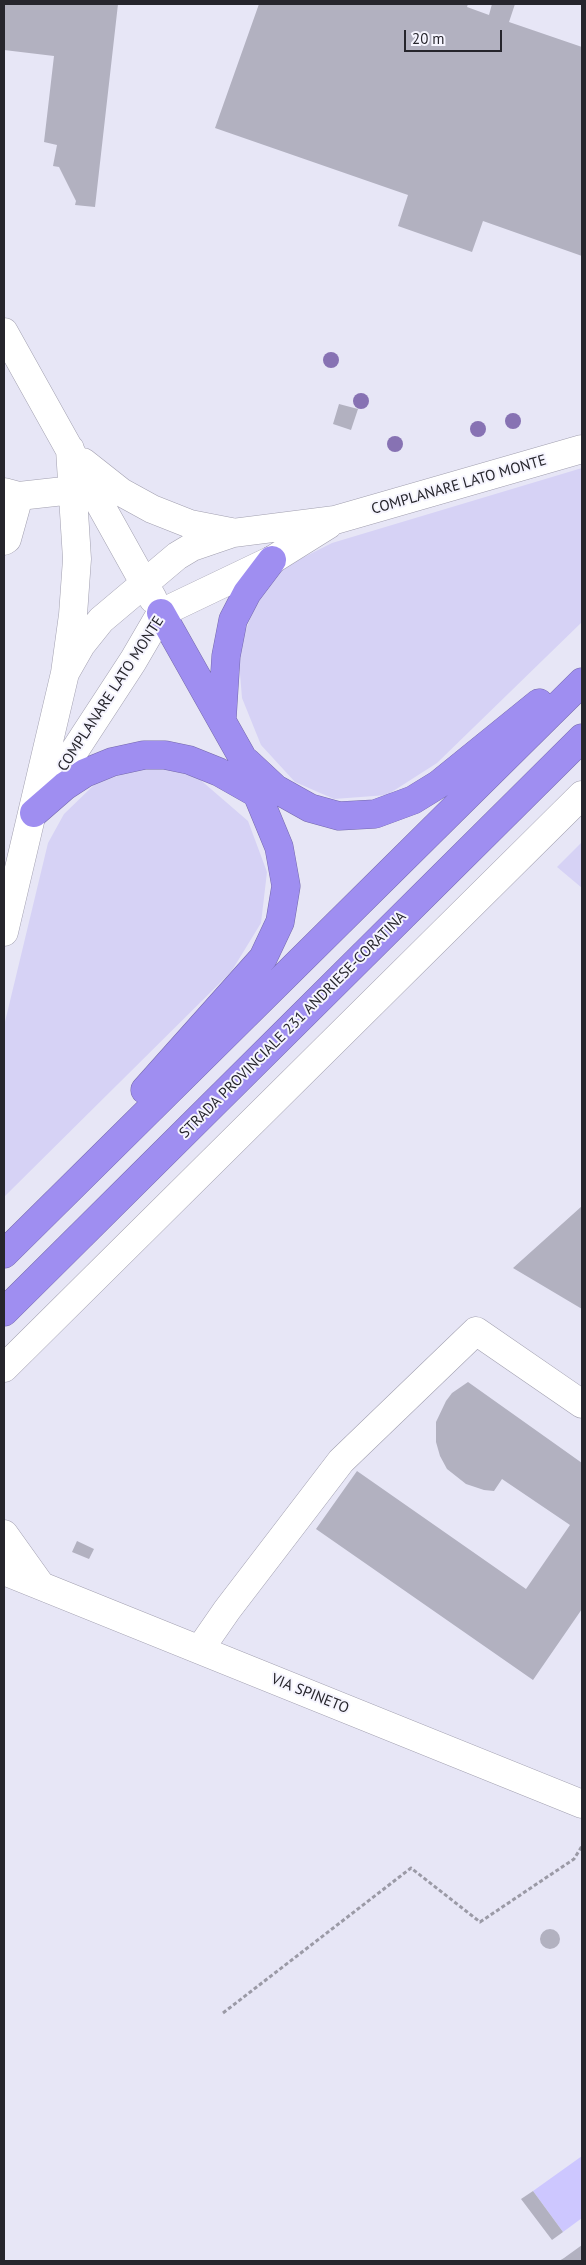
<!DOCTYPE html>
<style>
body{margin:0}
#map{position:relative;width:586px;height:2265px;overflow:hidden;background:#e7e6f6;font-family:"PT Sans",sans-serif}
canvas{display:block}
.frame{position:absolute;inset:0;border:5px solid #26252c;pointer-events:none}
.scale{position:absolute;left:404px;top:30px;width:98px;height:22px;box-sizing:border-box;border:2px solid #26252c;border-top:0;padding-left:6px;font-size:15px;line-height:18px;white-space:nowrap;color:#26252c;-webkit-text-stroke:4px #f5f4fe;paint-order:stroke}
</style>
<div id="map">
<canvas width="586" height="2265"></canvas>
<div class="frame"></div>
<div class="scale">20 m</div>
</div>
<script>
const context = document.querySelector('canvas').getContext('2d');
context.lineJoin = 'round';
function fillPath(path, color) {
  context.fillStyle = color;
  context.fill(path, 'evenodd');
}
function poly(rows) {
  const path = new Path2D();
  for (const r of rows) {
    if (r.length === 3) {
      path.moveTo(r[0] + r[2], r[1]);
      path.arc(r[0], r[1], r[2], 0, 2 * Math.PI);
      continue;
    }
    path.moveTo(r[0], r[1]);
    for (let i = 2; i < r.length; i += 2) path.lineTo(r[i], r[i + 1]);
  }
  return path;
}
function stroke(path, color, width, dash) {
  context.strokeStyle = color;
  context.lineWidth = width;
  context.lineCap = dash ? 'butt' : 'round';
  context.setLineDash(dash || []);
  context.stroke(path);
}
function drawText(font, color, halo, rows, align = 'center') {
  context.font = font + ' "PT Sans",sans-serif';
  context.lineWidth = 4;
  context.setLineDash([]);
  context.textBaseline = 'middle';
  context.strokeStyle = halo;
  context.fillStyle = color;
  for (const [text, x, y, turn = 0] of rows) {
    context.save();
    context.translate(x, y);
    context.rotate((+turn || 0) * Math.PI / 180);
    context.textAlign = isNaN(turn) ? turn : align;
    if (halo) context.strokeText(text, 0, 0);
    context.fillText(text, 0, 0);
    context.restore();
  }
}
fillPath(poly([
 [582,468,582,622,437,763,387,795,334,799,295,782,261,745,242,698,238,649,257,602,286,566,332,543],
 [151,765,197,777,248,821,267,872,261,923,231,972,4,1197,4,1026,48,843,64,814,96,783],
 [582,842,582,888,557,867]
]), '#d6d2f5');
fillPath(poly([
 [582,2156,582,2218,563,2232,533,2191]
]), '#cdc7ff');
fillPath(poly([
 [4,4,118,4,95,207,75,205,76,201,59,167,53,166,57,145,44,142,54,56,4,50],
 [259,4,468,4,467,7,489,15,492,4,515,4,509,22,582,47,582,256,483,221,472,252,398,226,408,195,215,128],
 [339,404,358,409,351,430,333,424],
 [582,1206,582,1309,513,1268],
 [468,1382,582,1463,582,1609,533,1680,316,1529,357,1471,526,1589,570,1525,502,1479,494,1491,484,1490,466,1484,447,1469,440,1456,436,1442,436,1422,446,1401,452,1393],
 [77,1541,94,1549,89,1559,72,1552],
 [550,1939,10],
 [533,2191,563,2232,552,2240,521,2199],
 [582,2245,582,2261,559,2261,564,2258]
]), '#b2b1c0');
const minor = poly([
 [4,332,153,599],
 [83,462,121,492,152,509,190,524,231,532],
 [4,492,19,496,73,490],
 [4,541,7,539,19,496],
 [65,673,81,645,101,620,177,556,192,547,233,533,335,520,582,449],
 [43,799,133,661,161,613,272,560,328,525],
 [4,932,65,673,73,615,77,559,70,449],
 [4,1368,582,795],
 [4,1534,39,1583],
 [4,1571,582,1804],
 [200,1649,227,1610,341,1461,476,1331,582,1404]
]);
const highway = poly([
 [222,719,226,656,233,620,247,593,272,560],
 [247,762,276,789,310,808,339,816,375,814,413,800,439,784,539,703],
 [34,813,65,786,85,773,112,762,144,755,165,755,189,760,219,772,256,793],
 [145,1090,263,958,280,922,286,886,279,847,241,755,161,613],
 [4,1254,582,682],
 [4,1312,582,738]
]);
stroke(minor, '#a19faf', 29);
stroke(highway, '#7569ac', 29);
stroke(poly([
 [223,2013,411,1868,480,1922,574,1859,582,1846]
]), '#9b9aa6', 3, [4, 2.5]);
stroke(minor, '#fff', 28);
stroke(highway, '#9f8ef1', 28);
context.fillStyle = '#8772b3';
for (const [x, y] of [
 [331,360],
 [361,401],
 [513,421],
 [478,429],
 [395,444]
]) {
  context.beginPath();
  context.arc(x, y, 8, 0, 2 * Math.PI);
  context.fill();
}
drawText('15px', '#26252c', '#f5f4fe', [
 ["COMPLANARE LATO MONTE",459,485,-16],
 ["COMPLANARE LATO MONTE",111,694,-57],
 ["STRADA PROVINCIALE 231 ANDRIESE-CORATINA",293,1025,-45],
 ["VIA SPINETO",310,1694,22]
]);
</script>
